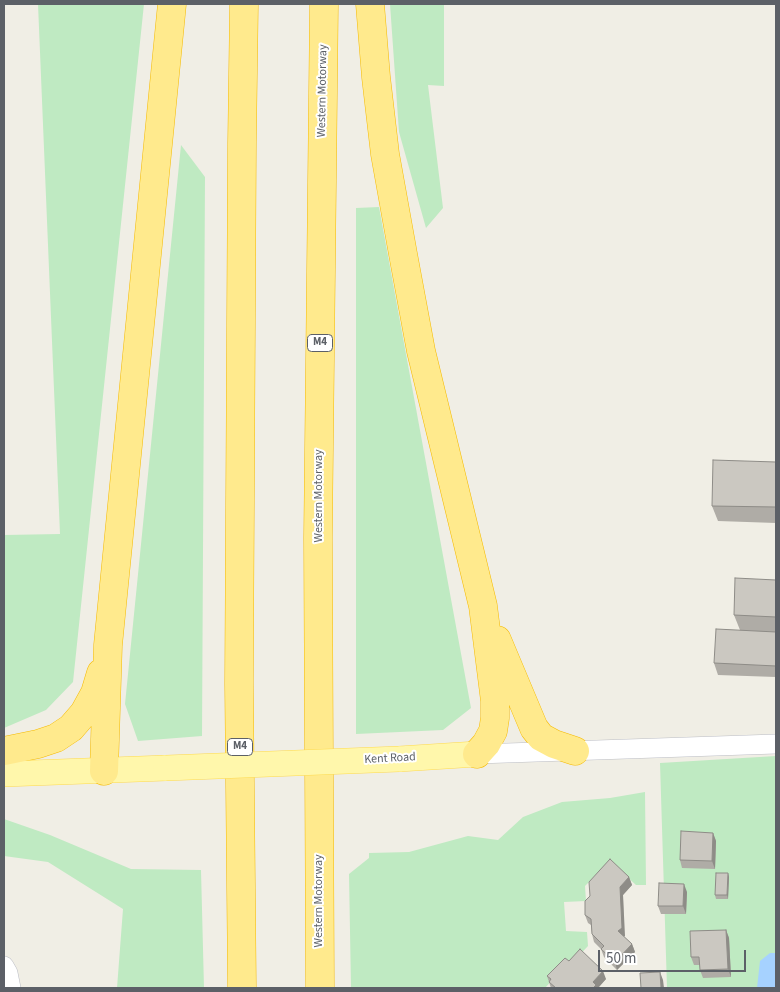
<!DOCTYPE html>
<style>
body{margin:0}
#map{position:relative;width:780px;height:992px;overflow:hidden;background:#f0eee5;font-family:"Source Sans 3",sans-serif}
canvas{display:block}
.frame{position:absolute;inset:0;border:5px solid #5c6067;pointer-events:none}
.scale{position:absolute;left:598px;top:950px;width:148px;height:22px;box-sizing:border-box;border:2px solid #5c6067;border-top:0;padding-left:6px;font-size:15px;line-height:18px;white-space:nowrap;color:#5c6067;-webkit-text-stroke:4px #fff;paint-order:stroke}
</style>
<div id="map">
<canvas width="780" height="992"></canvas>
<div class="frame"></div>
<div class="scale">50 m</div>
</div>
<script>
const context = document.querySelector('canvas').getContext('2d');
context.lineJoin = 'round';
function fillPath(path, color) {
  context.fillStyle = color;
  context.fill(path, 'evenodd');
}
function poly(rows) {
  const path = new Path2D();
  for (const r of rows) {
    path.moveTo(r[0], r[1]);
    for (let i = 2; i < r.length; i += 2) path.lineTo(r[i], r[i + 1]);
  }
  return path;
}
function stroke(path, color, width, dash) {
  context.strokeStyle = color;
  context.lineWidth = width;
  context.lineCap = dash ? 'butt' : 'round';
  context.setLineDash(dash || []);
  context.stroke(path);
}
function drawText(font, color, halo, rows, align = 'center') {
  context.font = font + ' "Source Sans 3",sans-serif';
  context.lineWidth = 4;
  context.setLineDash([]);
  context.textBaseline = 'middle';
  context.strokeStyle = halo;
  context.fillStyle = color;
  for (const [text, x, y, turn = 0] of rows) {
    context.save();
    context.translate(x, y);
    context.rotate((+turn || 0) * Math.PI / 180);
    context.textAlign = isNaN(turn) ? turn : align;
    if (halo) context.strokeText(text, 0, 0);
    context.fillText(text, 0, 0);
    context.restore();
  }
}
fillPath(poly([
 [38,4,144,4,73,682,46,710,4,728,4,535,60,534],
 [390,4,444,4,444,86,428,85,443,208,426,228,399,132],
 [181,145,205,177,202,736,138,741,125,704],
 [379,207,471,708,443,730,356,734,356,208],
 [776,756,776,988,667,988,660,763],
 [645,792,646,885,636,885,610,861,585,886,586,901,564,902,566,931,587,932,588,946,571,964,569,962,545,988,351,988,349,874,369,858,369,853,409,852,468,836,498,840,523,817,562,802,610,798],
 [4,819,50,835,131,869,201,870,204,988,117,988,123,909,48,862,4,856]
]), '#bfeac2');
fillPath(poly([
 [770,953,776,953,776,988,757,988,760,961]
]), '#a6d2ff');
const minor = poly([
 [477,754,776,744],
 [4,966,8,973,11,988]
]);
const major = poly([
 [399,759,477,754],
 [4,774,166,768]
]);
const highway = poly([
 [370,4,376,77,385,154,403,254,421,351,483,606,495,701,495,718,493,731,486,744,477,754],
 [497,640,534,728,541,737,554,744,575,751],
 [4,751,38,744,56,738,71,728,84,713,95,693,101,673],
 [104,771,108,645,172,4],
 [242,988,239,683,242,143,244,4],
 [320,988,318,537,324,4]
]);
stroke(minor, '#bcbec5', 20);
stroke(major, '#feda50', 26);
stroke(highway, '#f5ba00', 29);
stroke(minor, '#fff', 19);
stroke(major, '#fff7ab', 25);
stroke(highway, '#ffea8d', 28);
const majorBridge = poly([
 [166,768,399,759]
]);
stroke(majorBridge, '#feda50', 26, []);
stroke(majorBridge, '#fff7ab', 25);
fillPath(poly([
 [776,462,776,523,718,521,712,506],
 [776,580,776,677,718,675,714,663,740,630,734,615],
 [713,833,716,841,715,869,682,868,680,860],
 [728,873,729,877,728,899,716,899,715,895],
 [629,877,632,885,623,895,624,937,632,944,635,952,617,970,604,957,601,949,594,942,592,934,591,925,588,923,585,915,590,896],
 [687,892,686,914,661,914,658,906],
 [726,930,729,938,731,977,703,978,700,970,700,965,694,965,691,957],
 [569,961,606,979,598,988,551,988,547,976]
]), '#afaca6');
fillPath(poly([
 [713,833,716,841,715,869,712,861],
 [728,873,729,877,728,899,727,895],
 [629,877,632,885,623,895,625,936,621,939,618,931,620,887],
 [684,884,687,892,686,914,683,906],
 [726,930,729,938,731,977,728,969],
 [632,944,635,952,617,970,615,962],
 [603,971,606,979,598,988,593,988,593,982],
 [660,972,663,980,664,988,661,988]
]), '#8e8c87');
const building = poly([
 [713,460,776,462,776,507,712,506,713,460],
 [735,578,776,580,776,617,734,615,735,578],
 [716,629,776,632,776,666,714,663,716,629],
 [681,831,713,833,712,861,680,860,681,831],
 [610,859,629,877,620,887,622,928,618,931,632,944,615,962,601,949,604,946,592,934,591,919,585,915,585,901,590,896,589,882,610,859],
 [716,873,728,873,727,895,715,895,716,873],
 [659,883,684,884,683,906,658,906,659,883],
 [726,930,728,969,700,970,699,957,691,957,690,931,726,930],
 [580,949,603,971,593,982,596,985,593,988,556,988,549,982,551,979,547,976,565,958,569,961,580,949],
 [660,972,661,988,641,988,640,973,660,972]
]);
fillPath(building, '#cbc8c1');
stroke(building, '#8e8c87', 1);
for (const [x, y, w] of [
 [320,343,25],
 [240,747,25]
]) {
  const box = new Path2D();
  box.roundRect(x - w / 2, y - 8.5, w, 17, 4);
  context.fillStyle = '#fff';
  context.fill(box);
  stroke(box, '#5c6067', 1);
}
drawText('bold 11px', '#5c6067', null, [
 ["M4",320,343],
 ["M4",240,747]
]);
drawText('12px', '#5c6067', '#fff', [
 ["Western Motorway",323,91,-89],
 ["Western Motorway",319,496,-90],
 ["Kent Road",390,759,-3],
 ["Western Motorway",319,901,-90]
]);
</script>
